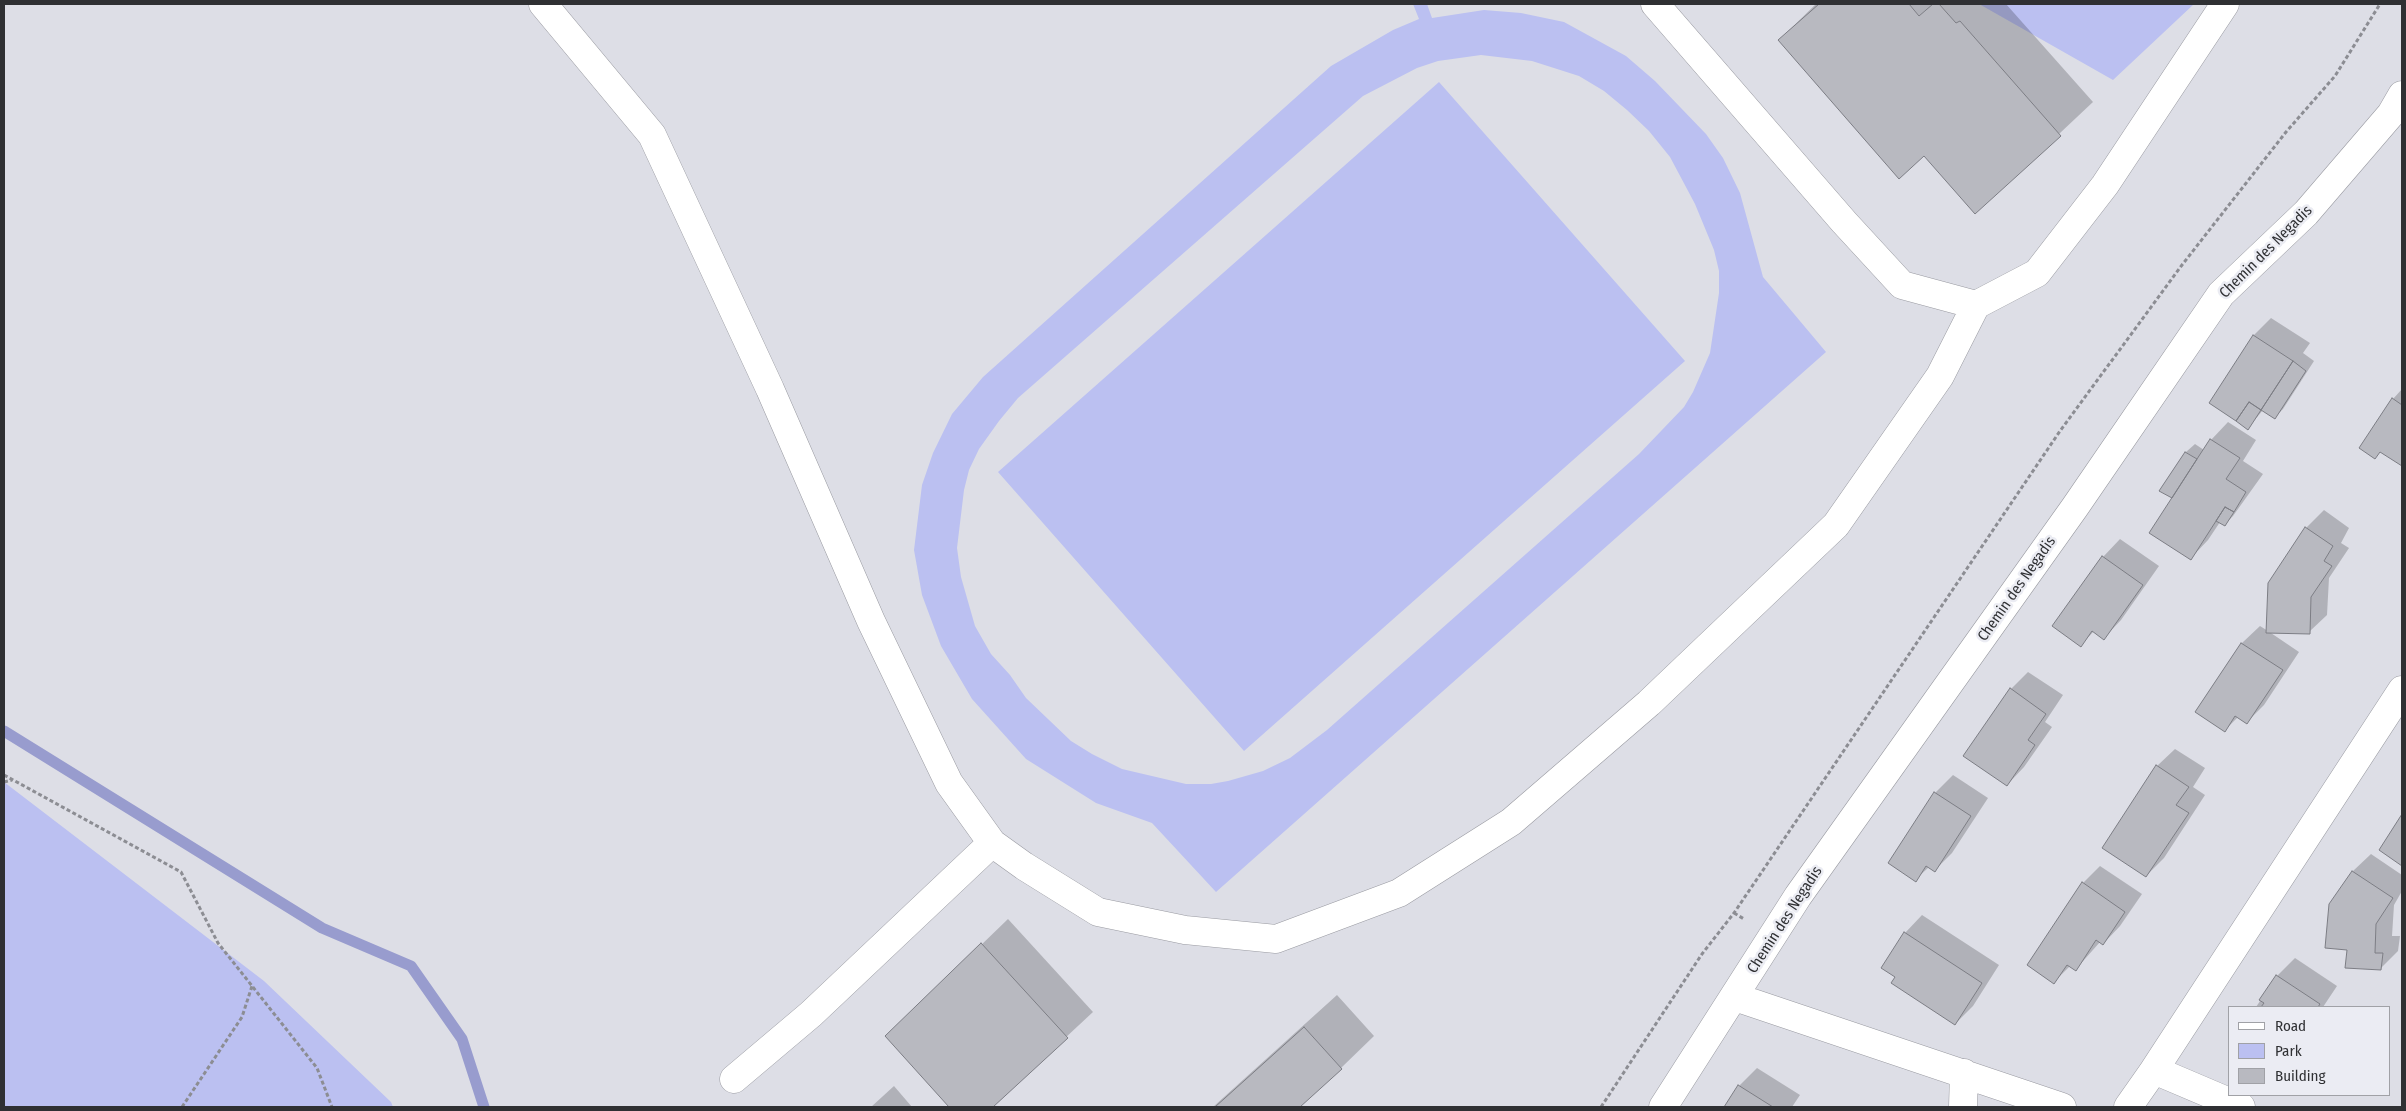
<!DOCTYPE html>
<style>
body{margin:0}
#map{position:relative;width:2406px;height:1111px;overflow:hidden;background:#dddee6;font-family:"Fira Sans Condensed",sans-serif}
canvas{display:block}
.frame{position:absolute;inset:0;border:5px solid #2f3033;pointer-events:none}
.legend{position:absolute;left:2228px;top:1006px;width:162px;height:90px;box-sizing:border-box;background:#ebecf3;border:1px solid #a0a1a6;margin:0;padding:6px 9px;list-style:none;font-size:15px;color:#2f3033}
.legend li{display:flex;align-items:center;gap:10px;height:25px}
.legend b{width:25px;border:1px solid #a0a1a6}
</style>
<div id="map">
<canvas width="2406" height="1111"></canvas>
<div class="frame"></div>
<ul class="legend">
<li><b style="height:6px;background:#fff"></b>Road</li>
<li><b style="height:14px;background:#bbc0f1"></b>Park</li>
<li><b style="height:14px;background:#b8b9c0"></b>Building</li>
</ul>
</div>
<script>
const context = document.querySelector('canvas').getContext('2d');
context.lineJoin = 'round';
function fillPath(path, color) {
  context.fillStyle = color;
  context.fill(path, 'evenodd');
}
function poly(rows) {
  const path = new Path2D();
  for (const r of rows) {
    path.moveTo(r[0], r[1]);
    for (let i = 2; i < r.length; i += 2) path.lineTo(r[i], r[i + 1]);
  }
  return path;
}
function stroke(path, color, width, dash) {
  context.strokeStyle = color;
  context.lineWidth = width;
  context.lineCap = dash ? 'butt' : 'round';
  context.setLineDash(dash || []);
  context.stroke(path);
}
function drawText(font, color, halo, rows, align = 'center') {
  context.font = font + ' "Fira Sans Condensed",sans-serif';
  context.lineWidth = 5;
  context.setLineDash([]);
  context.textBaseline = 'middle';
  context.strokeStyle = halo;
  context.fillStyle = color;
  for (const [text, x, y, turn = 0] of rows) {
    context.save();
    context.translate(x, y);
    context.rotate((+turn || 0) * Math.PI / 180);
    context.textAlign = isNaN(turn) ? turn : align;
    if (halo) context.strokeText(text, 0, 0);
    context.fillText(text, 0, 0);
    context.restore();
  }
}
fillPath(poly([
 [1413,4,1427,4,1432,18,1484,10,1521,13,1564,22,1626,56,1655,81,1706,134,1723,158,1740,193,1763,277,1826,352,1216,892,1152,823,1096,803,1026,759,972,699,941,646,922,595,914,550,922,485,933,453,952,414,983,377,1331,66,1393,30,1419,19],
 [1481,55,1532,61,1579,76,1604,91,1627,110,1649,131,1670,157,1695,204,1714,250,1719,271,1719,293,1710,353,1693,392,1684,407,1639,454,1327,730,1290,758,1263,771,1228,781,1211,784,1186,784,1122,769,1092,754,1071,741,1026,698,1010,675,991,654,975,626,961,577,957,548,964,490,969,470,979,449,999,421,1018,398,1363,96,1417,68,1438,61],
 [1979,4,2194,4,2113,80],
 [1439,82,1685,361,1244,751,998,472],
 [4,782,264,981,391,1102,393,1107,4,1107]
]), '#bbc0f1');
fillPath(poly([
 [1816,4,2006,4,2093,102,1975,213,1925,154,1779,40],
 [2271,318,2310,343,2303,353,2314,361,2283,409,2274,418,2263,410,2248,428,2211,403,2254,335],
 [2402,389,2402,465,2381,451,2375,457,2361,448,2393,399],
 [2228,422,2256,440,2243,461,2263,474,2233,516,2224,525,2220,522,2208,540,2191,558,2173,498,2161,490,2186,452,2195,444,2204,450,2211,440],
 [2324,510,2349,528,2341,543,2349,548,2329,578,2327,615,2309,632,2268,631,2299,652,2264,705,2246,723,2238,717,2225,730,2197,712,2242,643,2260,626,2268,631,2306,528],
 [2120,539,2159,566,2121,620,2104,638,2094,631,2081,645,2103,557],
 [2028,672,2063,695,2045,722,2052,727,2024,767,2007,785,2011,689],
 [2175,749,2205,768,2193,787,2205,795,2164,858,2146,876,2157,766],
 [1953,775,1988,798,1952,853,1934,871,1929,867,1915,880,1890,863,1935,793],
 [2371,854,2402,875,2402,891,2394,905,2392,936,2400,936,2398,951,2380,969,2348,949,2330,905,2353,871],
 [2100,866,2142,894,2120,926,2103,944,2100,942,2076,969,2070,966,2054,982,2083,883],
 [1922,915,1999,965,1973,1006,1955,1024,1897,976,1905,933],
 [1008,919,1093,1012,991,1107,951,1107,887,1036],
 [2295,958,2337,986,2323,1007,2256,1007,2277,976],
 [1337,995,1374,1036,1341,1068,1298,1107,1213,1107],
 [1757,1068,1800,1095,1792,1107,1726,1107,1739,1086],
 [894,1086,912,1107,871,1107]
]), '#0003');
stroke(poly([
 [4,731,322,928,411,966,462,1039,484,1107]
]), '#989cce', 11);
const building = poly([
 [1819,4,1909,4,1919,16,1933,4,1939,4,1956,23,1960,21,2061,136,1975,214,1924,156,1899,179,1778,40,1819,4],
 [2253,335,2293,361,2261,410,2249,402,2236,421,2209,403,2253,335],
 [2293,361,2306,371,2275,419,2261,410,2293,361],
 [2392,398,2402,405,2402,466,2380,452,2375,459,2359,448,2392,398],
 [2249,402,2261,410,2248,430,2236,421,2249,402],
 [2210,439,2240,458,2226,479,2246,492,2234,512,2225,507,2191,560,2149,533,2210,439],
 [2185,452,2197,459,2172,498,2159,491,2185,452],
 [2225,507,2234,512,2225,526,2216,521,2225,507],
 [2305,527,2333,546,2324,561,2332,566,2311,597,2310,634,2266,633,2268,583,2305,527],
 [2102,556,2143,585,2104,640,2092,631,2081,647,2052,626,2102,556],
 [2241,643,2283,670,2247,724,2235,716,2225,732,2195,712,2241,643],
 [2010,688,2046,714,2028,740,2035,745,2007,786,1963,756,2010,688],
 [2156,765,2189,787,2176,805,2189,813,2146,877,2102,848,2156,765],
 [1934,792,1971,816,1935,872,1926,866,1916,882,1888,863,1934,792],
 [2402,814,2402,866,2379,850,2402,814],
 [2352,871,2393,898,2376,924,2375,953,2383,953,2381,970,2345,968,2347,950,2325,948,2329,904,2352,871],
 [2082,882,2125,912,2103,945,2096,940,2076,971,2067,965,2054,984,2027,965,2082,882],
 [1904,932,1982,983,1955,1025,1891,983,1895,977,1881,968,1904,932],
 [981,943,1068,1038,993,1107,949,1107,885,1036,981,943],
 [2276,975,2320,1004,2318,1007,2261,1007,2264,1003,2259,1000,2276,975],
 [1304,1027,1342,1069,1300,1107,1215,1107,1304,1027],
 [1738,1085,1773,1107,1724,1107,1738,1085]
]);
fillPath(building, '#b8b9c0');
stroke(building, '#7c7d84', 1);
const minor = poly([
 [543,4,652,135,770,389,871,621,949,783,992,843],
 [1655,4,1844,222,1902,285,1976,305,2037,273,2105,185,2225,4],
 [1735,997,2062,1107],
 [2154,1070,2402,690],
 [734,1079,811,1014,992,843,1024,866,1098,912,1185,930,1276,939,1399,893,1511,822,1649,703,1836,525,1940,376,1976,305],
 [1663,1107,1798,896,2075,507,2221,294,2306,213,2391,114,2402,95],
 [1963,1107,1964,1073],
 [2128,1107,2154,1070,2241,1107]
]);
stroke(minor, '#999aa1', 29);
stroke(poly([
 [4,775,181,872,218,943,317,1068,332,1107],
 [4,782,12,780],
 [1734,913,1744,919],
 [182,1107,242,1017,252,986],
 [1601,1107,1702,954,1734,913,2060,431,2182,265,2286,132,2335,76,2380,4]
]), '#8c8d93', 3, [4, 2.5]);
stroke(minor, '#fff', 28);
drawText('15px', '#2f3033', '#ebecf3', [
 ["Chemin des Negadis",2266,252,-45],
 ["Chemin des Negadis",2017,589,-55],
 ["Chemin des Negadis",1785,920,-57]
]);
</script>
